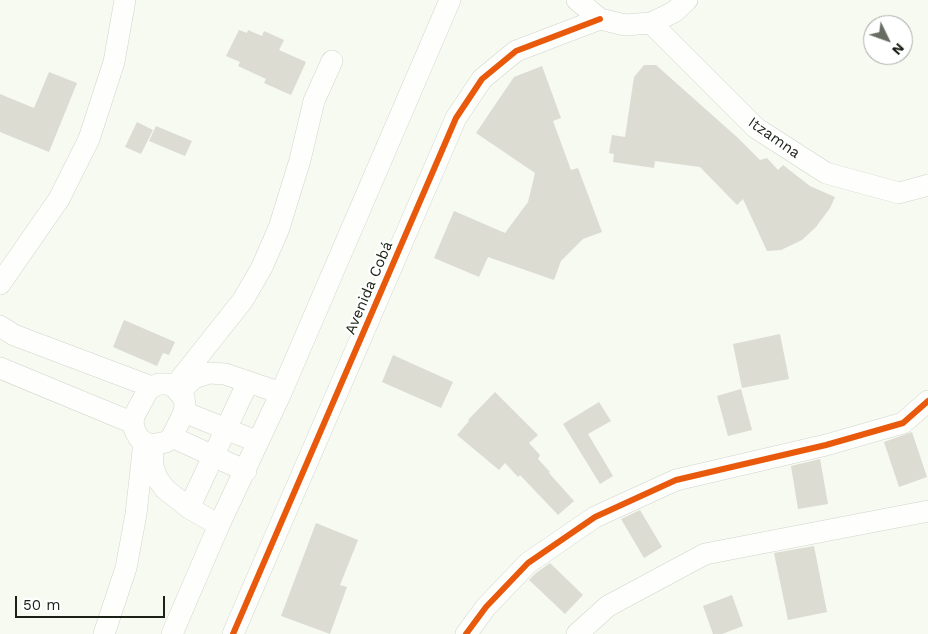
<!DOCTYPE html>
<meta charset="utf-8">
<style>
body{margin:0}
#map{position:relative;width:928px;height:634px;overflow:hidden;background:#f6faf1;font-family:"Work Sans",sans-serif}
canvas{display:block}
.north{position:absolute;left:863px;top:15px;width:50px;height:50px;box-sizing:border-box;background:#fff;border:1px solid #a4a6a2;border-radius:50%;rotate:132deg;font-size:14px;font-weight:700;line-height:20px;text-align:center;color:#1c2117}
.north::after{content:'';display:block;margin:auto;width:18px;height:22px;background:#686d63;clip-path:polygon(50% 0,100% 100%,50% 72%,0 100%)}
.scale{position:absolute;left:15px;top:596px;width:150px;height:22px;box-sizing:border-box;border:2px solid #1c2117;border-top:0;padding-left:6px;font-size:15px;line-height:18px;white-space:nowrap;color:#1c2117;-webkit-text-stroke:4px #fff;paint-order:stroke}
</style>
<div id="map">
<canvas width="928" height="634"></canvas>
<div class="north">N</div>
<div class="scale">50 m</div>
</div>
<script>
const context = document.querySelector('canvas').getContext('2d');
context.lineJoin = 'round';
function fillPath(path, color) {
  context.fillStyle = color;
  context.fill(path, 'evenodd');
}
function poly(rows) {
  const path = new Path2D();
  for (const r of rows) {
    path.moveTo(r[0], r[1]);
    for (let i = 2; i < r.length; i += 2) path.lineTo(r[i], r[i + 1]);
  }
  return path;
}
function stroke(path, color, width, dash) {
  context.strokeStyle = color;
  context.lineWidth = width;
  context.lineCap = dash ? 'butt' : 'round';
  context.setLineDash(dash || []);
  context.stroke(path);
}
function drawText(font, color, halo, rows, align = 'center') {
  context.font = font + ' "Work Sans",sans-serif';
  context.lineWidth = 4.5;
  context.setLineDash([]);
  context.textBaseline = 'middle';
  context.strokeStyle = halo;
  context.fillStyle = color;
  for (const [text, x, y, turn = 0] of rows) {
    context.save();
    context.translate(x, y);
    context.rotate((+turn || 0) * Math.PI / 180);
    context.textAlign = isNaN(turn) ? turn : align;
    if (halo) context.strokeText(text, 0, 0);
    context.fillText(text, 0, 0);
    context.restore();
  }
}
fillPath(poly([
 [239,30,247,33,248,30,262,36,264,31,284,40,279,50,306,62,291,95,264,83,266,79,238,66,240,62,226,56],
 [644,65,656,65,738,138,760,160,767,158,778,170,783,165,810,186,835,197,830,208,816,227,802,240,781,250,767,251,743,199,737,205,700,167,655,161,654,168,613,162,614,154,609,153,612,135,625,137,634,77],
 [542,66,561,118,553,121,571,170,578,168,602,232,583,239,561,261,554,280,488,257,479,277,434,258,454,211,505,233,528,202,535,173,476,133,514,77],
 [49,72,77,83,49,152,0,132,0,94,34,108],
 [137,122,153,130,141,154,125,147],
 [156,126,192,141,185,156,149,141],
 [124,320,175,342,169,355,163,353,157,366,113,347],
 [780,334,789,379,742,388,733,344],
 [393,355,453,382,441,408,382,382],
 [741,389,752,430,728,436,717,396],
 [495,392,538,435,529,443,540,455,538,459,550,472,549,473,574,501,558,515,520,475,518,477,505,463,499,470,457,435,469,421,468,420],
 [599,402,611,421,588,434,613,476,600,484,563,424],
 [912,432,927,477,899,487,884,442],
 [820,459,828,504,798,509,791,466],
 [640,510,662,547,644,558,621,519],
 [316,523,358,540,340,585,347,587,330,634,281,616],
 [814,546,827,612,788,620,774,553],
 [550,563,583,595,565,614,529,580,536,573],
 [732,595,743,626,722,634,713,634,703,606]
]), '#dcdcd3');
const minor = poly([
 [577,0,600,19,625,25,651,23,674,12,687,0],
 [651,23,756,128,826,173,899,193,928,185],
 [0,284,59,199,89,139,114,62,125,0],
 [0,326,14,335,152,387],
 [0,368,133,423],
 [159,384,167,384,174,387,184,398,185,405,184,412,172,437,166,442,152,445,144,442,139,438,135,431,133,423,134,416,147,392,152,387,159,384],
 [174,387,243,300,262,267,279,228,300,160,314,101,332,61],
 [180,391,194,378,209,373,225,374,281,393],
 [184,412,258,442],
 [172,437,246,471],
 [152,445,153,466,157,478,165,489,189,508,219,525],
 [189,508,248,382],
 [104,634,126,568,136,514,144,442],
 [172,634,219,525,281,393,450,0],
 [233,634,456,118,482,79,516,51,600,19],
 [466,634,486,607,528,563,595,517,676,480,826,445,903,423,928,401],
 [577,634,608,606,705,554,928,511]
]);
stroke(minor, '#d0d4ca', 22);
stroke(minor, '#fefefd', 21);
stroke(poly([
 [233,634,456,118,482,79,516,51,600,19],
 [466,634,486,607,528,563,595,517,676,480,826,445,903,423,928,401]
]), '#e8590c', 6);
drawText('15px', '#1c2117', '#fff', [
 ["Itzamna",774,138,35],
 ["Avenida Cobá",369,288,-67]
]);
</script>
